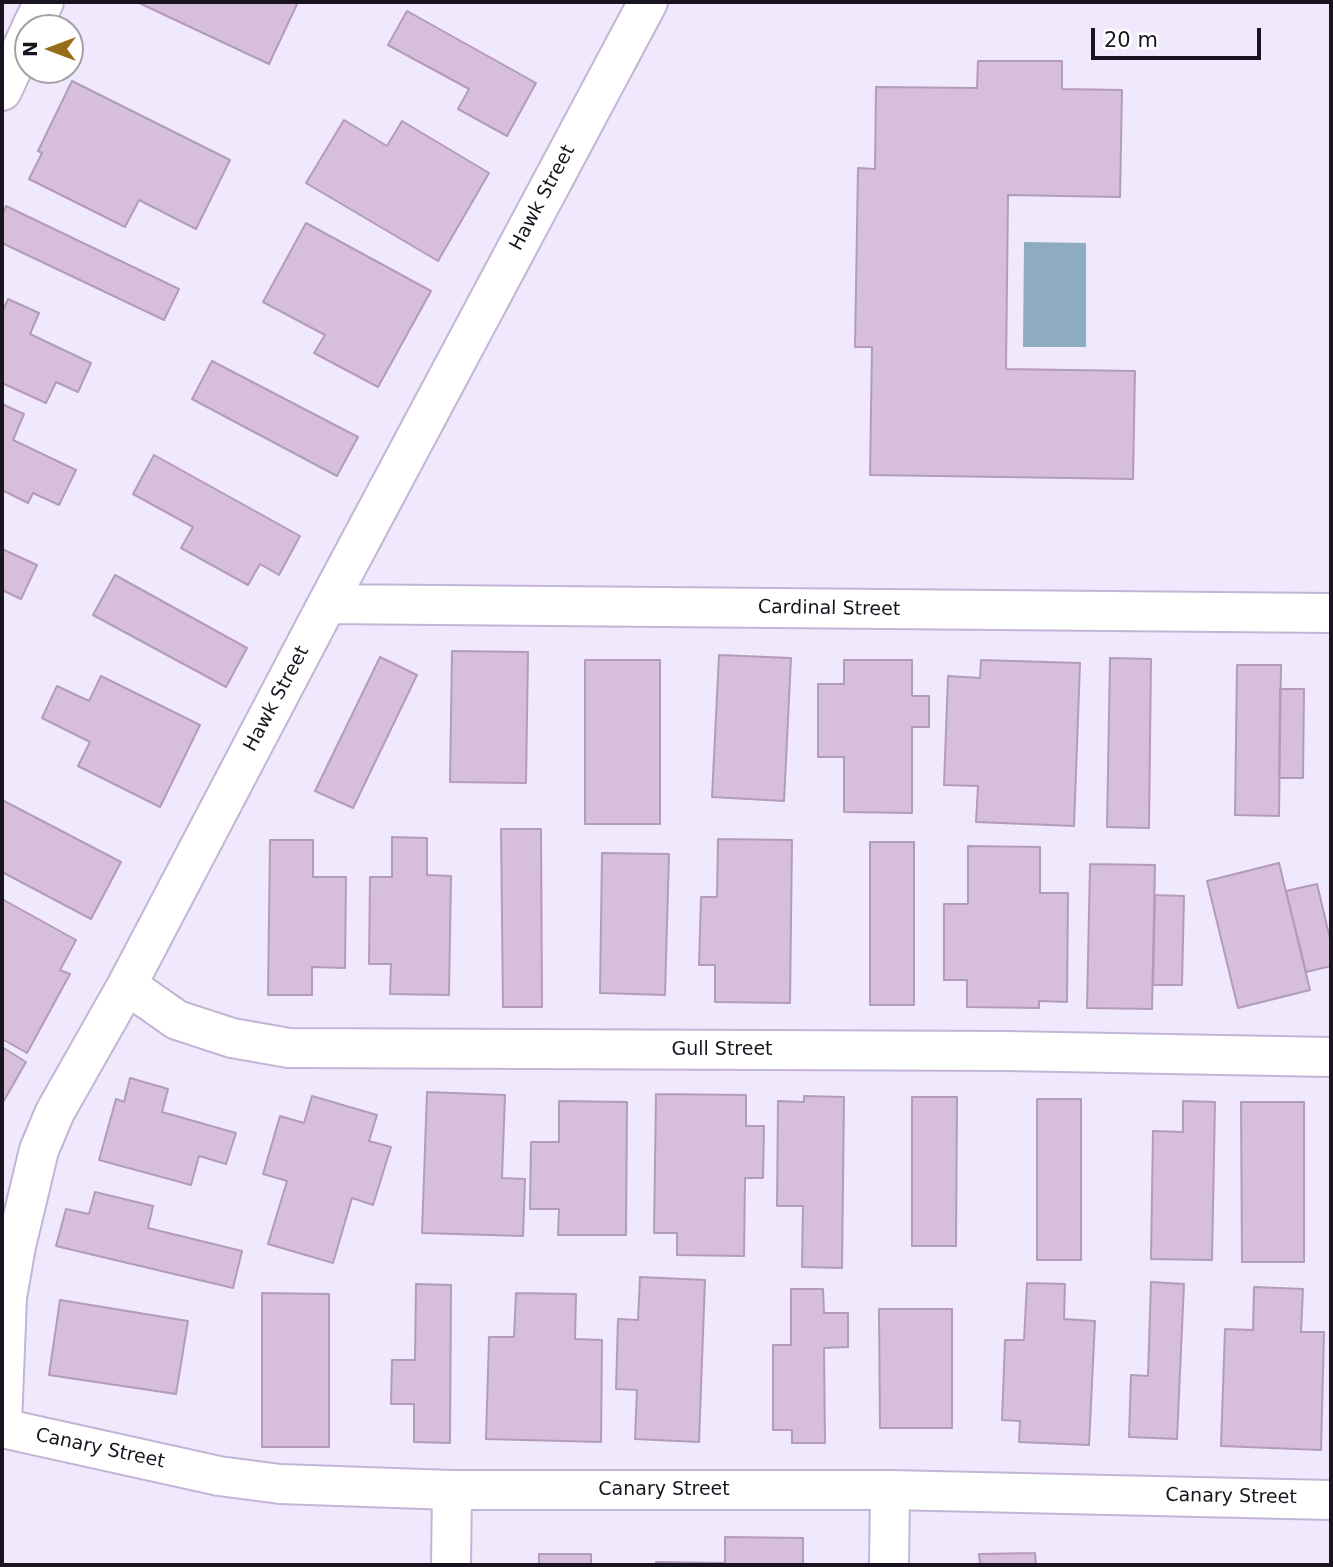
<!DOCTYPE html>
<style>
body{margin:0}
#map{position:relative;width:1333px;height:1567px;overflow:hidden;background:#f0e8fc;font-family:"DejaVu Sans",sans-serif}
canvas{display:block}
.frame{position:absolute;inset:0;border:4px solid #19141f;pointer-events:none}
.north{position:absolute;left:14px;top:14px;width:70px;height:70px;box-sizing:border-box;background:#fff;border:2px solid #a3a1a5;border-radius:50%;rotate:270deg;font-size:19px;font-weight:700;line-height:28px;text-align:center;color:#19141f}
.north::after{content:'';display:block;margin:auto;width:24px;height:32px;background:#976d19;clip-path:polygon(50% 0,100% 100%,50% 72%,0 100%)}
.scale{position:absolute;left:1091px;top:28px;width:170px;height:32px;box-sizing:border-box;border:4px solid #19141f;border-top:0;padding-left:9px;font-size:21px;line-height:24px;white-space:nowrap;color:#19141f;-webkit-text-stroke:5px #fff;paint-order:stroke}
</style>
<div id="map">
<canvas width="1333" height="1567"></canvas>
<div class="frame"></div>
<div class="north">N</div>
<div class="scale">20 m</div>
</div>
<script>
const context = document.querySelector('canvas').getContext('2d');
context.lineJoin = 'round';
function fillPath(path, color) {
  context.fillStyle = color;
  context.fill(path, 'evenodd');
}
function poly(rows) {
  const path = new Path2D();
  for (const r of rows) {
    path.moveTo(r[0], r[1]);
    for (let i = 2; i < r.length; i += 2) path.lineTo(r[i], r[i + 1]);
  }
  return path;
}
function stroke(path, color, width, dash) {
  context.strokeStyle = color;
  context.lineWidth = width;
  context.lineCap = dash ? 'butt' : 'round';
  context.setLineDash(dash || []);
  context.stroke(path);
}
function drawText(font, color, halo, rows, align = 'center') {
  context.font = font + ' "DejaVu Sans",sans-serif';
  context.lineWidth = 5;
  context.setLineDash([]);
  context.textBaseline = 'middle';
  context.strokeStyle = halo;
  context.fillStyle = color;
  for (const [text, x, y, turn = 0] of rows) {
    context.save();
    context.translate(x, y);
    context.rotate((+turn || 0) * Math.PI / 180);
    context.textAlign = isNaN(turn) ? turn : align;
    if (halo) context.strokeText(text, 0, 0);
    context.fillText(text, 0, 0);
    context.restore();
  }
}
fillPath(poly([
 [1024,242,1086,243,1086,347,1023,347]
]), '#8dacc2');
const building = poly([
 [137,2,298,2,269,64,137,2],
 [407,11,536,83,507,136,458,109,469,89,388,45,407,11],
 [978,61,1062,61,1062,89,1122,90,1120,197,1008,195,1006,369,1135,371,1133,479,870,475,872,347,855,347,858,168,875,169,876,87,977,88,978,61],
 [72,81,230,160,196,229,139,200,125,227,29,179,42,153,38,151,72,81],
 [344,120,387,146,402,121,489,173,438,261,306,183,344,120],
 [6,206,179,289,164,320,2,243,2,216,6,206],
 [306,223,431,291,378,387,314,353,325,335,263,302,306,223],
 [8,299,39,313,30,334,91,363,78,392,56,382,46,403,2,383,2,313,8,299],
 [212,361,358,437,337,476,192,399,212,361],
 [2,404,24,414,13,440,76,470,59,505,33,493,28,503,2,490,2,404],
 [154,455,300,536,279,575,260,564,248,585,181,548,193,527,133,494,154,455],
 [2,549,37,565,21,599,2,590,2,549],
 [115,575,247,648,226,687,93,615,115,575],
 [452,651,528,652,526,783,450,782,452,651],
 [719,655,791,658,784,801,712,797,719,655],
 [380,657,417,675,353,808,315,791,380,657],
 [1110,658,1151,659,1149,828,1107,827,1110,658],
 [585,660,660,660,660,824,585,824,585,660],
 [844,660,912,660,912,696,929,696,929,727,912,727,912,813,844,812,844,757,818,757,818,684,844,684,844,660],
 [981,660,1080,663,1074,826,976,822,978,786,944,785,948,676,980,678,981,660],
 [1237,665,1281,665,1279,816,1235,815,1237,665],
 [101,676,200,725,160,807,78,766,90,742,42,718,57,686,89,701,101,676],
 [1280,689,1304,689,1303,778,1279,778,1280,689],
 [2,800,121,862,91,919,2,872,2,800],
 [501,829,541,829,542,1007,503,1007,501,829],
 [392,837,427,838,427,875,451,876,449,995,390,994,391,964,369,964,370,877,392,877,392,837],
 [718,839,792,840,790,1003,715,1002,715,965,699,965,701,897,717,897,718,839],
 [270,840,313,840,313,877,346,877,345,968,312,967,312,995,268,995,270,840],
 [870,842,914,842,914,1005,870,1005,870,842],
 [968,846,1040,847,1040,893,1068,893,1067,1002,1039,1001,1039,1008,967,1007,967,980,944,980,944,904,968,904,968,846],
 [602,853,669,854,665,995,600,993,602,853],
 [1279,863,1310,990,1238,1008,1207,881,1279,863],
 [1090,864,1155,865,1152,1009,1087,1008,1090,864],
 [1317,884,1331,943,1331,966,1306,972,1286,891,1317,884],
 [1155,895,1184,896,1182,985,1153,985,1155,895],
 [2,899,76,940,60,970,70,974,27,1053,2,1039,2,899],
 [2,1047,26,1062,2,1104,2,1047],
 [130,1078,168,1089,162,1112,236,1133,226,1164,199,1156,191,1185,99,1160,116,1099,124,1102,130,1078],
 [427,1092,505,1095,502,1178,525,1179,523,1236,422,1233,427,1092],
 [656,1094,746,1095,746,1126,764,1126,763,1178,745,1178,744,1256,677,1255,677,1233,654,1233,656,1094],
 [312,1096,377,1115,369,1141,391,1147,373,1205,352,1198,333,1263,268,1244,287,1181,263,1174,280,1116,304,1123,312,1096],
 [804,1096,844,1097,842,1268,802,1267,803,1206,777,1206,778,1101,804,1102,804,1096],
 [912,1097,957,1097,956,1246,912,1246,912,1097],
 [1037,1099,1081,1099,1081,1260,1037,1260,1037,1099],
 [559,1101,627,1102,626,1235,558,1235,559,1209,530,1209,531,1142,559,1142,559,1101],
 [1183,1101,1215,1102,1212,1260,1151,1259,1153,1131,1183,1132,1183,1101],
 [1241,1102,1304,1102,1304,1262,1242,1262,1241,1102],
 [95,1192,153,1206,148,1228,242,1251,233,1288,56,1246,66,1209,89,1214,95,1192],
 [640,1277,705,1280,699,1442,635,1439,637,1390,616,1389,618,1319,638,1320,640,1277],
 [1151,1282,1184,1284,1177,1439,1129,1437,1131,1375,1148,1376,1151,1282],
 [1027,1283,1065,1284,1064,1319,1095,1321,1089,1445,1019,1442,1020,1421,1002,1420,1005,1340,1024,1340,1027,1283],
 [416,1284,451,1285,450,1443,414,1442,414,1404,391,1404,392,1360,415,1360,416,1284],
 [1254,1287,1303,1289,1301,1332,1324,1332,1321,1450,1221,1446,1225,1329,1253,1330,1254,1287],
 [791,1289,823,1289,824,1313,848,1313,848,1347,824,1348,825,1443,792,1443,792,1430,773,1430,773,1345,791,1345,791,1289],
 [262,1293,329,1294,329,1447,262,1447,262,1293],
 [516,1293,576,1294,575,1339,602,1340,601,1442,486,1439,489,1337,514,1337,516,1293],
 [60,1300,188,1321,176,1394,49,1375,60,1300],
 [879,1309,952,1309,952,1428,880,1428,879,1309],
 [725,1537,803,1538,803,1565,831,1565,656,1565,656,1562,725,1563,725,1537],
 [1035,1553,1036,1565,980,1565,979,1554,1035,1553],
 [539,1554,591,1554,591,1565,539,1565,539,1554]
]);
fillPath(building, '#d7bfdc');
stroke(building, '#b39cb8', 2);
const minor = poly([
 [31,28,44,2],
 [2,91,28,35],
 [327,604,1331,613],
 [127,985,177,1020,232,1038,289,1048,1006,1051,1331,1057],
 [2,1425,7,1297,16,1246,39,1150,55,1112,127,985,327,604,648,2],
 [2,1428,219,1476,280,1484,452,1490,890,1490,1331,1500],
 [451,1565,452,1490],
 [889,1565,890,1490]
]);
stroke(minor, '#c3b5d5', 42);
stroke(minor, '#fff', 38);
drawText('19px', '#19141f', '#fff', [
 ["Hawk Street",543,198,-62],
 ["Cardinal Street",829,609,1],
 ["Hawk Street",277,699,-62],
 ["Gull Street",722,1050],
 ["Canary Street",100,1449,12],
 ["Canary Street",664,1490],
 ["Canary Street",1231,1497,1]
]);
</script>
